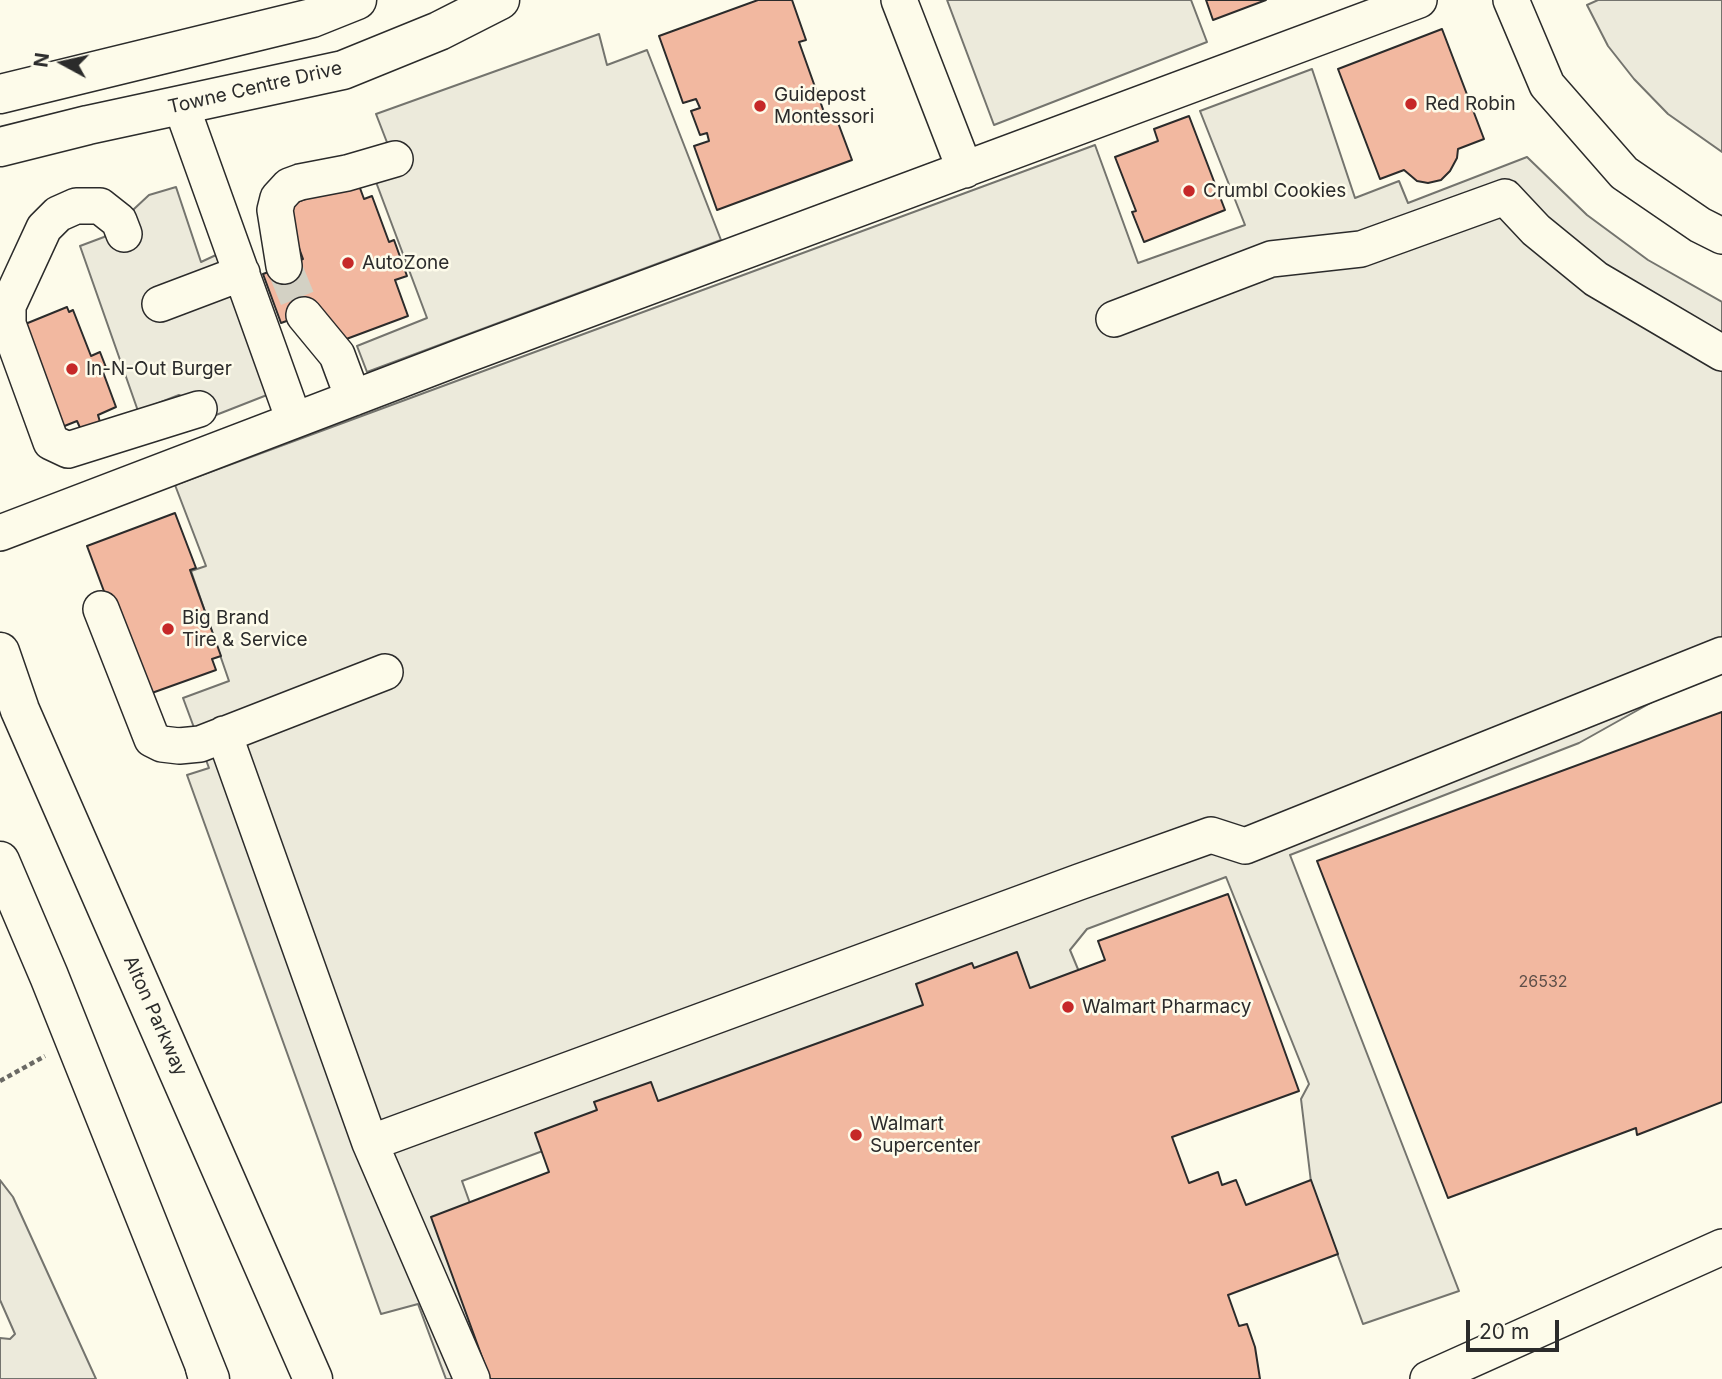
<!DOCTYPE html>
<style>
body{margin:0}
#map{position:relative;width:1722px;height:1379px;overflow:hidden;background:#fdfbea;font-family:Inter,sans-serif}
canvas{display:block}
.north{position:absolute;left:28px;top:28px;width:70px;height:70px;-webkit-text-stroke:5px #fdfbea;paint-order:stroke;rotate:278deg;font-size:19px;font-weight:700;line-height:28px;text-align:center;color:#2b2b2b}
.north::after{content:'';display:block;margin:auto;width:24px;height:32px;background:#2b2b2b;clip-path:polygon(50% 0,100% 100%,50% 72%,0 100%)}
.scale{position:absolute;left:1466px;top:1320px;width:93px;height:32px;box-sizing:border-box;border:4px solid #2b2b2b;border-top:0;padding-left:9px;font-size:21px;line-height:24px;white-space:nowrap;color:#2b2b2b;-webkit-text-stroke:5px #fdfbea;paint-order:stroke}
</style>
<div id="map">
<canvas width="1722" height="1379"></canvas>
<div class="north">N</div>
<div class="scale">20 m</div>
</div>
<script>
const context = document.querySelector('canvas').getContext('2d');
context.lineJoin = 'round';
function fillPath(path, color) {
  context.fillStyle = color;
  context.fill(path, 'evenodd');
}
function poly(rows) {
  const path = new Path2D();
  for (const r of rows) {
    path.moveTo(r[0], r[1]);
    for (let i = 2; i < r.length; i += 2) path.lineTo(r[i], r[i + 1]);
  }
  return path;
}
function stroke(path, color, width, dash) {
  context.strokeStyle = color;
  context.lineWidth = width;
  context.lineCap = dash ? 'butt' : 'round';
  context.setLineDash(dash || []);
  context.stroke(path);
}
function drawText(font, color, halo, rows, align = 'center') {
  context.font = font + ' Inter,sans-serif';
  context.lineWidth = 5;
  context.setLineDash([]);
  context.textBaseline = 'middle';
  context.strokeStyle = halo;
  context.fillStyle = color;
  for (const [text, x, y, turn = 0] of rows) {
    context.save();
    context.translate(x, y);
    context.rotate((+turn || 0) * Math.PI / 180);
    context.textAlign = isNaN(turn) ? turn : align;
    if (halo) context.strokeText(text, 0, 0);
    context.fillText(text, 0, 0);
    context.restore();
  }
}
const parking = poly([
 [947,0,1191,0,1207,42,994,125,947,0],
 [1598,0,1722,0,1722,152,1668,114,1634,79,1608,46,1587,5,1598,0],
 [599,34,607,65,647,50,721,240,367,372,357,346,427,318,370,166,388,145,376,114,599,34],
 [1312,69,1355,198,1399,181,1408,203,1527,157,1587,215,1648,260,1722,302,1722,673,1654,701,1579,743,1290,855,1459,1291,1363,1324,1311,1182,1301,1099,1309,1084,1226,877,1087,929,1070,950,1080,974,929,1035,914,1013,462,1181,533,1379,446,1379,418,1304,381,1314,187,775,209,768,183,698,229,681,191,571,206,566,175,485,1095,145,1138,263,1245,225,1200,111,1312,69],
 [176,187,201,262,216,255,267,395,216,415,179,395,138,411,80,246,104,237,149,195,176,187],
 [0,1180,13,1197,96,1379,0,1379,0,1338,10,1339,15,1334,0,1300,0,1180]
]);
fillPath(parking, '#eceadb');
stroke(parking, '#74746e', 2);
const building = poly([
 [758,0,792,0,806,40,799,42,825,115,834,112,852,160,717,210,694,146,709,141,707,133,700,135,691,111,700,108,696,99,683,103,659,36,758,0],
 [1206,0,1266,0,1213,20,1206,0],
 [1442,29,1484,139,1458,149,1457,158,1450,171,1441,180,1428,183,1417,181,1404,170,1380,179,1338,69,1442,29],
 [1189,116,1225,210,1144,242,1132,212,1136,211,1115,157,1158,141,1154,129,1189,116],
 [357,180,364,199,372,196,389,242,394,240,407,276,395,280,408,316,333,344,320,309,281,323,263,274,303,259,284,207,357,180],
 [67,307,69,312,73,310,91,356,100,352,107,370,103,372,116,407,98,415,100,422,81,430,77,421,57,429,13,329,67,307],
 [175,513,196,568,190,570,221,656,212,659,216,670,149,694,108,602,87,546,175,513],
 [1722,712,1722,1102,1637,1135,1636,1128,1448,1198,1317,861,1722,712],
 [1228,894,1299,1091,1172,1137,1189,1183,1218,1172,1222,1185,1236,1180,1246,1205,1311,1180,1338,1254,1228,1295,1239,1326,1247,1324,1255,1347,1260,1379,490,1379,431,1217,549,1172,535,1133,597,1110,594,1102,651,1082,658,1101,923,1005,916,984,972,963,974,968,1017,952,1030,988,1105,960,1098,941,1228,894]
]);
fillPath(building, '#f2b8a0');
stroke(building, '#2b2b2b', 2);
stroke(poly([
 [284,266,304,315]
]), '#d3d1c4', 35, [35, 18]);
const minor = poly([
 [899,0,965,170],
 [1511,0,1547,85,1624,173,1700,225,1722,236],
 [181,105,294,420],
 [124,234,119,221,100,206,76,206,58,214,44,228,8,306,8,324,51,442,68,450,199,409],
 [284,266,275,210,278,198,289,186,300,182,347,173,395,159],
 [160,304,242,273],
 [304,315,337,355,353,398],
 [1114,319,1271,259,1361,249,1505,197,1536,230,1596,279,1722,353],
 [0,533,463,356,1419,0],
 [101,609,152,739,162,744,179,746,200,744,385,672],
 [224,734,370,1143,472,1379],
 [370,1143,1079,882,1211,835,1245,846,1722,655],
 [1428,1379,1722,1247]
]);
const major = poly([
 [0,94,312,18,357,0],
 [0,147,88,125,343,70,439,31,500,0],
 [0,652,20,710,313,1379],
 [0,861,49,976,210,1379]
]);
const highway = poly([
 [205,1368,208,1379]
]);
stroke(minor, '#2b2b2b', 38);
stroke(major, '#2b2b2b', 41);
stroke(highway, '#2b2b2b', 41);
stroke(poly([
 [0,1081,45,1056]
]), '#6a6964', 4.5, [5, 3.5]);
stroke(minor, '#fdfbea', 35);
stroke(major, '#fdfbea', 38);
stroke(highway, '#fdfbea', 38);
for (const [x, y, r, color] of [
 [1411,104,7,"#c62828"],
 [760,106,7,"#c62828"],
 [1189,191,7,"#c62828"],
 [348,263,7,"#c62828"],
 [72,369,7,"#c62828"],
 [168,629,7,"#c62828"],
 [1068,1007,7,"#c62828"],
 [856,1135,7,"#c62828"]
]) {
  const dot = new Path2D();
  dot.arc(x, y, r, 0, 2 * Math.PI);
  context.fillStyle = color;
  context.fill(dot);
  stroke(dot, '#fdfbea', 2.5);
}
drawText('16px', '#5d4e48', null, [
 ["26532",1543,982]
]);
drawText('19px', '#2b2b2b', '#fdfbea', [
 ["Towne Centre Drive",255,88,-13],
 ["Alton Parkway",155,1016,66]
]);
drawText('19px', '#2b2b2b', '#fdfbea', [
 ["Guidepost",774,95],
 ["Montessori",774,117],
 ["Red Robin",1425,104],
 ["Crumbl Cookies",1203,191],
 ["AutoZone",362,263],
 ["In-N-Out Burger",86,369],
 ["Big Brand",182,618],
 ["Tire & Service",182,640],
 ["Walmart Pharmacy",1082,1007],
 ["Walmart",870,1124],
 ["Supercenter",870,1146]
], 'left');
</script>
